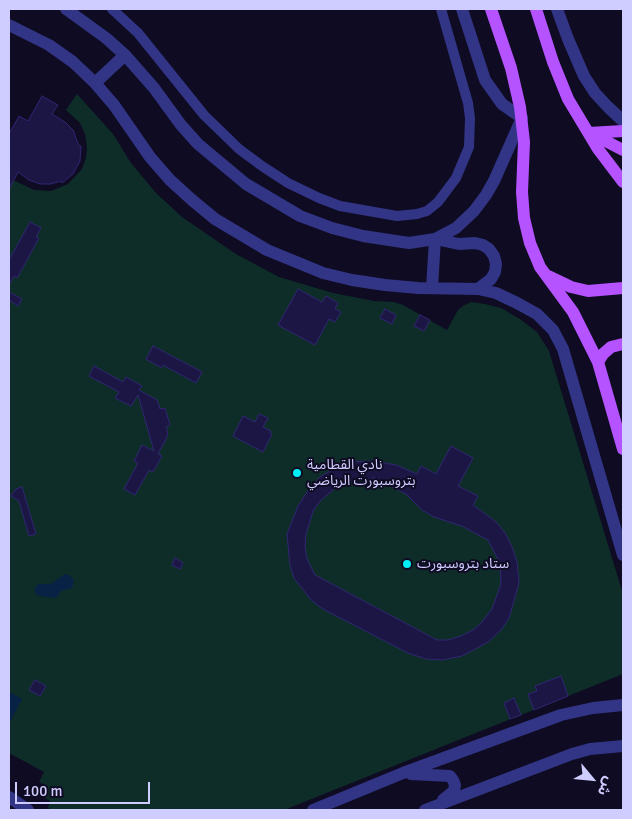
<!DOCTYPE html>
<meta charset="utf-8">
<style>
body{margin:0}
#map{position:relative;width:632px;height:819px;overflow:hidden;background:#0e0b22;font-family:Signika,"Noto Sans Arabic",sans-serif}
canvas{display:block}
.frame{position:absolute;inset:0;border:10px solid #cfccff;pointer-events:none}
.north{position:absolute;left:567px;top:754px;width:50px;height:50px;-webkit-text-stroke:4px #0e0b22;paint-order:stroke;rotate:118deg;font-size:14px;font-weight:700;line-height:20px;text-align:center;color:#cfccff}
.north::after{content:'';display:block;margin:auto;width:18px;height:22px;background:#cfccff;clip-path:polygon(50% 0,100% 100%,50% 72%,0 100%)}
.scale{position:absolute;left:15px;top:782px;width:135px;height:22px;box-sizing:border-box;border:2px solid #cfccff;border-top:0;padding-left:6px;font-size:15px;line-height:18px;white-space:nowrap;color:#cfccff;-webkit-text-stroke:4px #0e0b22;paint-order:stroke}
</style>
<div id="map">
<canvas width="632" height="819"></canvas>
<div class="frame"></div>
<div class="north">ش</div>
<div class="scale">100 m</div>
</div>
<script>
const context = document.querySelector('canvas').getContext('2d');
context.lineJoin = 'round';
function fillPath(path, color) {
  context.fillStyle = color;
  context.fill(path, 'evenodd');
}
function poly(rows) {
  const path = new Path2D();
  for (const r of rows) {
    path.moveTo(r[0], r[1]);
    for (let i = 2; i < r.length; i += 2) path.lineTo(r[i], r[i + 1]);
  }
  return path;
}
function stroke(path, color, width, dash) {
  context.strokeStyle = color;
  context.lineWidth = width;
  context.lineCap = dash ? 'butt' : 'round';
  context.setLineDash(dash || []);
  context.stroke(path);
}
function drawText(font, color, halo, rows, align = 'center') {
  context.font = font + ' Signika,"Noto Sans Arabic",sans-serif';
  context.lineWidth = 4;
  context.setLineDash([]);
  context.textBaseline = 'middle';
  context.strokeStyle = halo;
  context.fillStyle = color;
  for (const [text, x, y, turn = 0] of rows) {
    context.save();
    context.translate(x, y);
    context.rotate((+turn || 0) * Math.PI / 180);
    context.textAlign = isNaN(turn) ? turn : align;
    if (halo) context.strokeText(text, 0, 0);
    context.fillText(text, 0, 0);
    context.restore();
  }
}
fillPath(poly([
 [77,94,113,134,131,163,156,193,182,217,236,254,279,277,333,293,374,301,394,302,403,305,447,330,458,310,463,306,471,302,485,304,501,308,520,319,537,332,549,351,623,594,623,674,284,810,52,810,48,808,50,801,43,797,48,787,39,782,44,772,9,753,9,184,11,185,13,180,34,190,51,191,68,184,82,169,86,158,87,147,85,134,80,123,66,110]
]), '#0e2d29');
fillPath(poly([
 [65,574,69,575,74,580,72,588,61,591,56,598,39,596,35,593,35,588,38,584,51,584],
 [9,692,22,699,9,724]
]), '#072245');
const building = poly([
 [42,96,58,105,52,114,65,122,73,130,79,146,81,146,80,161,73,174,62,183,61,181,51,184,40,184,29,180,18,172,9,189,9,134,19,116,28,121,42,96],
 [30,222,41,228,36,237,39,238,17,278,14,276,9,285,9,260,30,222],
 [298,289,322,302,326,296,338,303,335,309,341,312,335,322,329,319,315,345,278,325,298,289],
 [9,292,22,299,18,306,9,300,9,292],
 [385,309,396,315,392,324,380,318,385,309],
 [420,315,430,320,424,331,414,326,420,315],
 [153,346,202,372,196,383,163,365,162,368,146,359,153,346],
 [94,366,123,382,126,377,142,386,139,390,157,400,160,409,165,408,170,425,166,427,168,435,158,454,162,456,153,472,149,470,135,495,124,489,138,463,134,461,142,445,154,451,138,395,131,406,115,398,119,392,89,376,94,366],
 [259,414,268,418,263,427,271,431,270,433,272,434,263,452,233,436,243,416,255,422,259,414],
 [451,446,473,458,458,486,478,496,473,505,496,522,505,533,512,547,517,562,519,583,509,618,501,630,488,642,462,656,442,660,426,659,408,653,323,609,311,600,294,578,290,565,287,534,298,506,309,489,320,477,333,469,347,462,373,461,396,465,417,474,421,466,436,474,451,446],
 [375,478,406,494,422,510,434,517,462,526,488,540,500,563,501,584,492,609,482,622,473,630,461,636,448,640,437,640,315,575,307,559,305,547,306,534,313,511,321,500,339,485,351,481,375,478],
 [22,487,36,534,29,536,19,501,11,496,15,490,16,490,16,489,22,487],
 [175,558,183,563,180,569,172,565,175,558],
 [561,676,568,696,534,710,528,694,537,691,535,686,561,676],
 [35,680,46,686,40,696,29,690,35,680],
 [514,698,521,715,510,719,504,703,514,698]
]);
fillPath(building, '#1c1645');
stroke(building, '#302673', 1);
stroke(poly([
 [112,9,138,33,204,115,239,149,262,166,288,183,319,198,340,206,397,216,417,214,427,211,438,202,456,178,469,147,470,118,468,103,441,9]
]), '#323485', 10);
stroke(poly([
 [66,9,106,38,125,55,154,88,181,125,198,144,246,184,300,216,332,228,363,236,409,243,435,239,456,228,474,211,486,195,494,181,522,118,502,104,485,80,462,9],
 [557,9,568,39,584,76,595,93,608,107,623,121],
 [9,25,49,45,73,62,95,83,114,105,150,157,170,180,192,200,215,219,267,250,323,273,352,280,385,285,418,288,478,289,496,293,517,303,537,314,553,330,563,349,623,555],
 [95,83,125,55],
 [432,288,435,239,459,244,475,243,483,245,489,249,494,256,496,264,495,272,491,279,478,289],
 [411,774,450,776,453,780,455,785,454,791,443,800],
 [9,797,28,810],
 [313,810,403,773,561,715,593,708,623,705],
 [425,810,572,754,590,749,623,746]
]), '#323485', 12);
stroke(poly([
 [491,9,511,68,520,107,524,142,522,192,524,218,530,243,540,267,573,312,598,362,623,449],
 [536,9,553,62,568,99,598,149,623,182],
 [589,133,623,131],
 [590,133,623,150],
 [548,276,571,287,588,291,623,288],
 [598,362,603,354,611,347,623,344]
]), '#b453ff', 12);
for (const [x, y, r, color] of [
 [297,473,5,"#00eff7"],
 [407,564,5,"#00eff7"]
]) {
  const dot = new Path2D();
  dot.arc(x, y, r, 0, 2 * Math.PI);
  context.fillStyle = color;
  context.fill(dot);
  stroke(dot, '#0e0b22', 2);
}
drawText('14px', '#cfccff', '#0e0b22', [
 ["نادي القطامية",307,465],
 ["بتروسبورت الرياضي",307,481],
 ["ستاد بتروسبورت",417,564]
], 'left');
</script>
